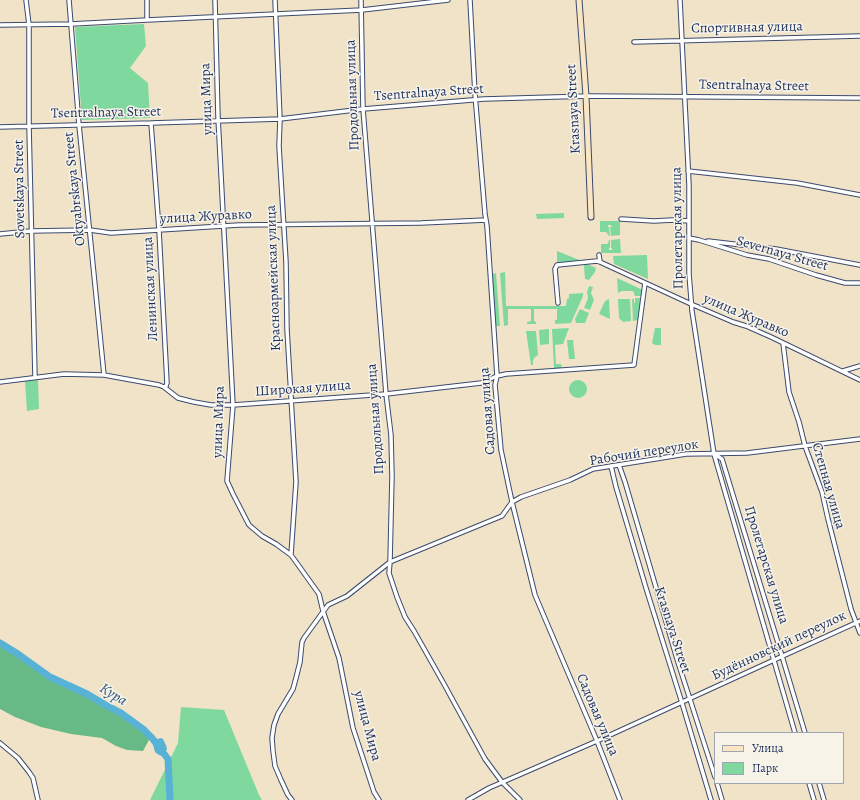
<!DOCTYPE html>
<meta charset="utf-8">
<style>
body{margin:0}
#map{position:relative;width:860px;height:800px;overflow:hidden;background:#f1e3c7;font-family:Alegreya,serif}
canvas{display:block}
.legend{position:absolute;left:714px;top:732px;width:130px;height:52px;box-sizing:border-box;background:#f7f3e8;border:1px solid #9fa5b1;margin:0;padding:5px 7px;list-style:none;font-size:12px;color:#1b2f5e}
.legend li{display:flex;align-items:center;gap:8px;height:20px}
.legend b{width:20px;border:1px solid #9fa5b1}
</style>
<div id="map">
<canvas width="860" height="800"></canvas>
<ul class="legend">
<li><b style="height:5px;background:#fbe6c4"></b>Улица</li>
<li><b style="height:11px;background:#7fd99f"></b>Парк</li>
</ul>
</div>
<script>
const context = document.querySelector('canvas').getContext('2d');
context.lineJoin = 'round';
function fillPath(path, color) {
  context.fillStyle = color;
  context.fill(path, 'evenodd');
}
function poly(rows) {
  const path = new Path2D();
  for (const r of rows) {
    if (r.length === 3) {
      path.moveTo(r[0] + r[2], r[1]);
      path.arc(r[0], r[1], r[2], 0, 2 * Math.PI);
      continue;
    }
    path.moveTo(r[0], r[1]);
    for (let i = 2; i < r.length; i += 2) path.lineTo(r[i], r[i + 1]);
  }
  return path;
}
function stroke(path, color, width, dash) {
  context.strokeStyle = color;
  context.lineWidth = width;
  context.lineCap = dash ? 'butt' : 'round';
  context.setLineDash(dash || []);
  context.stroke(path);
}
function drawText(font, color, halo, rows, align = 'center') {
  context.font = font + ' Alegreya,serif';
  context.lineWidth = 3;
  context.setLineDash([]);
  context.textBaseline = 'middle';
  context.strokeStyle = halo;
  context.fillStyle = color;
  for (const [text, x, y, turn = 0] of rows) {
    context.save();
    context.translate(x, y);
    context.rotate((+turn || 0) * Math.PI / 180);
    context.textAlign = isNaN(turn) ? turn : align;
    if (halo) context.strokeText(text, 0, 0);
    context.fillText(text, 0, 0);
    context.restore();
  }
}
fillPath(poly([
 [144,24,146,46,130,68,148,83,150,118,82,120,75,27],
 [564,213,564,218,537,219,536,214],
 [600,221,620,221,620,235,611,236,610,227,612,227,611,225,608,225,608,227,609,227,610,236,609,236,606,232,600,232],
 [620,239,621,253,601,253,601,244,607,244,608,243,609,240,610,240,610,248,609,248,609,250,612,250,612,248,611,248,611,240],
 [557,251,582,261,557,263],
 [647,255,648,279,614,264,613,256],
 [585,263,596,268,595,272,589,280,585,279,584,266],
 [505,272,506,306,566,306,567,299,569,298,569,294,583,293,583,296,571,323,555,324,555,320,557,320,557,309,534,309,534,321,536,322,536,324,527,324,527,322,531,321,531,309,508,309,508,325,504,326,500,273],
 [496,273,500,326,495,326,492,274],
 [617,278,643,290,643,296,635,296,633,291,622,291,618,293],
 [589,286,593,287,591,293,594,300,590,310,584,308,588,298,587,292],
 [635,298,642,298,638,320,633,321,632,299,634,299,634,303,635,303],
 [609,299,610,319,599,314,605,301],
 [618,299,630,299,631,321,623,322,619,318],
 [580,309,589,313,585,323,576,323,575,319],
 [569,328,563,344,555,345,556,364,561,364,562,368,560,369,554,369,552,329],
 [655,328,661,328,661,345,655,345,652,343],
 [549,329,549,344,540,345,539,330],
 [526,331,536,331,538,355,535,357,533,360,533,365,531,365],
 [567,340,573,340,575,359,569,359],
 [578,389,9],
 [38,380,39,409,27,411,25,381],
 [181,707,224,710,259,795,262,800,150,800,178,743]
]), '#7fd99f');
fillPath(poly([
 [0,641,54,678,67,682,84,690,115,708,132,719,148,736,149,740,143,751,127,750,116,746,102,738,71,734,41,727,15,717,0,709]
]), '#67b986');
fillPath(poly([
 [152,738,157,739,161,738,163,739,166,745,167,749,164,754,162,756,159,755,155,752,152,741]
]), '#58b2d5');
stroke(poly([
 [0,643,18,654,50,677,87,694,104,704,121,713,143,729,152,738,168,759,170,800]
]), '#58b2d5', 7);
const street = poly([
 [26,0,29,25,29,126,35,377],
 [69,0,79,125,104,375],
 [147,0,147,20],
 [215,0,218,117,233,405,227,481,233,494,249,525,262,536,276,544,291,555,319,594,323,611,339,658,353,728,374,792,379,800],
 [275,0,280,119,279,146,286,262,287,329,296,482,291,555],
 [361,0,363,109,386,394,391,435,392,476,390,562,389,573,397,597,405,617,414,631,444,684,485,759,502,782,520,800],
 [470,0,475,94,485,214,487,226,497,376,495,385,501,450,512,502,535,595,597,741,620,800],
 [680,0,689,185,689,274,692,311,714,454],
 [0,25,71,24,147,20,362,10,448,0],
 [634,42,860,36],
 [151,123,159,230,167,383,166,386,164,387],
 [0,127,151,123,280,119,363,109,484,99,590,96,860,98],
 [688,171,797,183,860,195],
 [621,219,654,221,673,220,689,221],
 [0,234,31,231,90,230,111,233,239,225,421,223,486,220],
 [689,238,699,240,747,255,769,259,816,275,845,283,860,283],
 [708,241,776,249,860,265],
 [599,255,600,262],
 [558,303,555,269,557,265,597,261,600,262,691,304,733,322,746,326,771,337,860,380],
 [783,343,789,392,799,422,805,446,822,492,828,519,851,609,860,633],
 [843,371,860,366],
 [0,382,64,374,104,375,159,385,164,387,178,398,194,402,211,405,233,405,386,394,481,383,497,376,506,374,634,365,645,283],
 [619,465,625,482,677,659,715,777],
 [611,466,616,487,646,588,682,703,711,800],
 [795,733,714,454,722,459,782,656,805,733],
 [0,743,18,758,29,772,33,778,38,800],
 [717,783,722,800],
 [809,783,814,800],
 [819,783,824,800],
 [292,800,288,795,281,780,275,766,273,751,272,738,274,725,278,714,293,689,296,678,300,662,302,642,304,638,328,605,347,596,390,562,502,516,512,502,521,497,570,480,593,469,686,454,747,453,860,439],
 [468,800,489,788,597,741,774,660,860,621]
]);
const secondary = poly([
 [579,0,586,96,591,217]
]);
stroke(street, '#3b4a6e', 5.5);
stroke(secondary, '#3b4a6e', 7);
stroke(street, '#fff', 3.5);
stroke(secondary, '#fbe6c4', 5);
drawText('14px', '#1b2f5e', '#f7f3e8', [
 ["Спортивная улица",747,28,-1],
 ["Tsentralnaya Street",754,86,1],
 ["Tsentralnaya Street",429,93,-4],
 ["Продольная улица",353,95,-92],
 ["улица Мира",207,99,-92],
 ["Krasnaya Street",574,109,-93],
 ["Tsentralnaya Street",106,113,-1],
 ["Sovetskaya Street",20,189,-91],
 ["Oktyabrskaya Street",75,189,-96],
 ["улица Журавко",206,217,-3],
 ["Пролетарская улица",678,228,-91],
 ["Severnaya Street",782,254,16],
 ["Красноармейская улица",274,278,-92],
 ["Ленинская улица",151,289,-93],
 ["улица Журавко",746,316,23],
 ["Широкая улица",303,389,-4],
 ["Садовая улица",488,411,-94],
 ["Продольная улица",376,419,-94],
 ["улица Мира",219,422,-88],
 ["Рабочий переулок",644,453,-9],
 ["Степная улица",828,486,74],
 ["Пролетарская улица",766,565,73],
 ["Krasnaya Street",672,630,72],
 ["Будённовский переулок",779,646,-25],
 ["Садовая улица",597,715,67],
 ["улица Мира",367,726,75]
]);
drawText('italic 15px', '#2d5682', '#f7f3e8', [
 ["Кура",113,695,32]
]);
</script>
